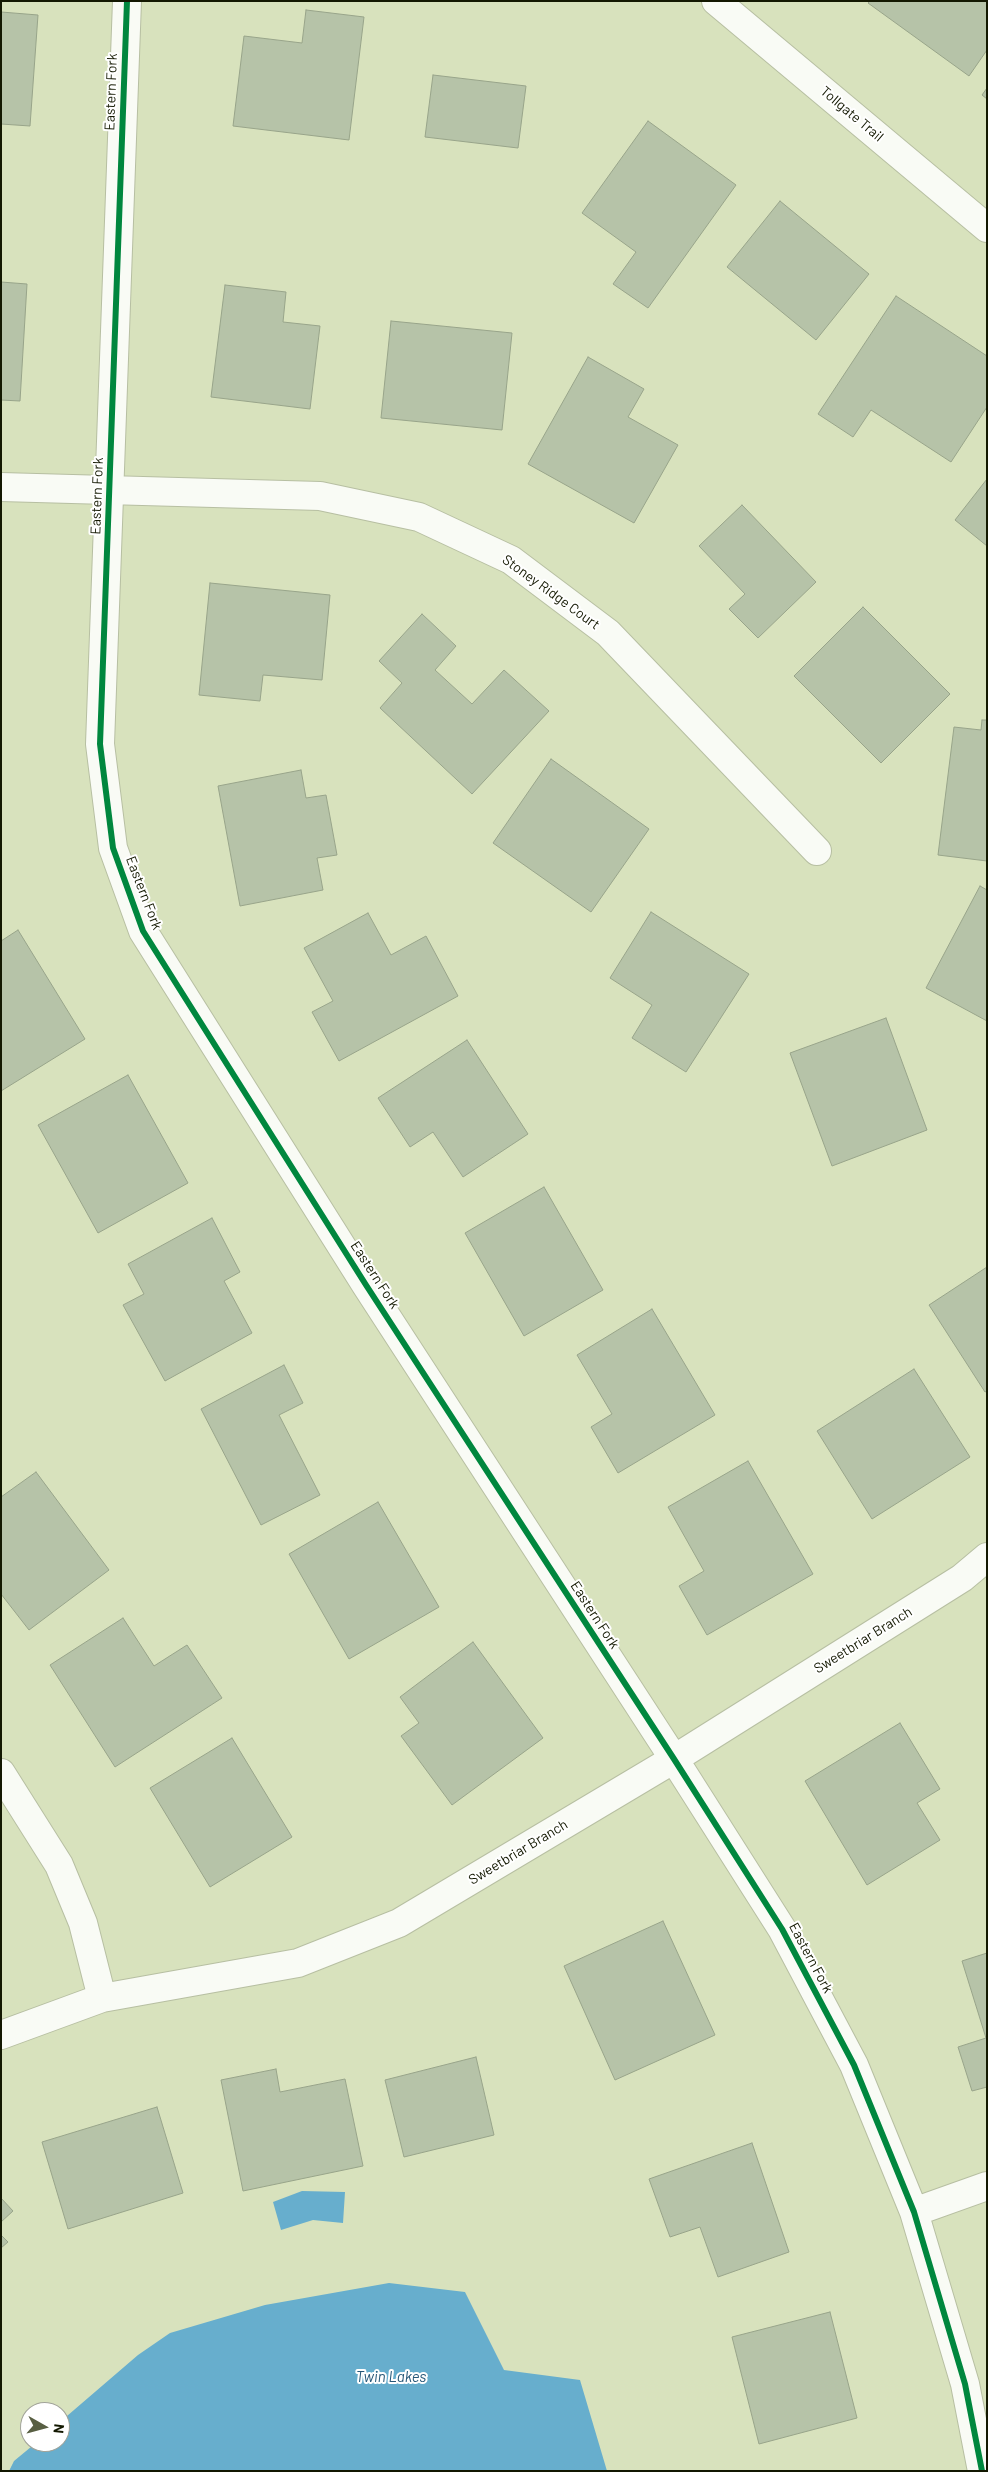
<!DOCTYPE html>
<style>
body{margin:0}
#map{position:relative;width:988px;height:2472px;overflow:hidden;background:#d8e2bd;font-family:Barlow,sans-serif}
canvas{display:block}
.frame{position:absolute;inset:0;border:2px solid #131801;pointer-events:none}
.north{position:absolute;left:20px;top:2402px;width:50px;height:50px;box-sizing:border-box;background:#fff;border:1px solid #a1a399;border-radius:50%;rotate:97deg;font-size:14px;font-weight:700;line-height:20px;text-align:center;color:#131801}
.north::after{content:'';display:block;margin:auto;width:18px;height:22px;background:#585f43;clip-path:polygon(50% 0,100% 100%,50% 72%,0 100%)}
</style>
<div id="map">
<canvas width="988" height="2472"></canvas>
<div class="frame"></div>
<div class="north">N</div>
</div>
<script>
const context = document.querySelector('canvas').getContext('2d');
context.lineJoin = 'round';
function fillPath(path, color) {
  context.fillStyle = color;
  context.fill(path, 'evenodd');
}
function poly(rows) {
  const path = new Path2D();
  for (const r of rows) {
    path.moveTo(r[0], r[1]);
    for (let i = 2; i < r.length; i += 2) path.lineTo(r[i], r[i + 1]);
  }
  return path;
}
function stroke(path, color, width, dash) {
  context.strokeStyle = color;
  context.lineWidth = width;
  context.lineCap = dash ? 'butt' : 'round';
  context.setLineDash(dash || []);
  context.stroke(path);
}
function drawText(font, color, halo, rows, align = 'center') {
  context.font = font + ' Barlow,sans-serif';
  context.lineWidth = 4;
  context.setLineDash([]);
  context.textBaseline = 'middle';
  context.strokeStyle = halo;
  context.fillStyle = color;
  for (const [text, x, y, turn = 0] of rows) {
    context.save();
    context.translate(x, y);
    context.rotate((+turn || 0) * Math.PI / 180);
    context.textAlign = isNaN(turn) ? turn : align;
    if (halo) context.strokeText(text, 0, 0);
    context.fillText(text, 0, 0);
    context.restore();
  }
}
fillPath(poly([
 [302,2191,345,2192,343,2223,313,2220,281,2230,273,2202],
 [389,2283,465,2292,504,2370,580,2380,607,2471,9,2471,14,2461,37,2442,60,2442,60,2422,138,2355,170,2333,265,2305]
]), '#67aecd');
const building = poly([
 [870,1,987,1,987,50,969,76,868,3,870,1],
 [306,10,364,17,349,140,233,126,244,36,302,43,306,10],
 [1,12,38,15,30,126,1,124,1,12],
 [433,75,526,86,518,148,425,137,433,75],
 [987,88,987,99,982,95,987,88],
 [648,121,736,185,648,308,613,284,636,252,582,213,648,121],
 [780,201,869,274,816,340,727,267,780,201],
 [1,282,27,284,20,401,1,400,1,282],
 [225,285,286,292,283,322,320,326,310,409,211,397,225,285],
 [896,296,987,356,987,407,951,462,871,410,853,437,818,414,896,296],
 [391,321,512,333,502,430,381,418,391,321],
 [588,357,644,389,628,417,678,445,634,523,528,464,588,357],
 [987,479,987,546,955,520,987,479],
 [742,505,816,582,758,638,729,609,745,594,699,546,742,505],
 [210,583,330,595,322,680,263,675,260,701,199,695,210,583],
 [863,607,950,694,881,763,794,676,863,607],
 [422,614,456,646,435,670,472,704,504,670,549,711,472,794,380,708,402,683,379,661,422,614],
 [982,720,987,720,987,861,938,855,954,727,981,730,982,720],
 [551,759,649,829,591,912,493,843,551,759],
 [301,770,306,798,326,795,337,855,317,858,323,890,240,906,218,786,301,770],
 [980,886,987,890,987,1021,926,988,980,886],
 [651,912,749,974,686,1072,632,1038,652,1005,610,978,651,912],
 [368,913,391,955,426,936,458,996,339,1061,312,1012,333,1001,304,948,368,913],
 [18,930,85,1039,1,1091,1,941,18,930],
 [886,1018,927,1130,832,1166,790,1053,886,1018],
 [467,1040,528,1134,463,1177,433,1132,410,1147,378,1098,467,1040],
 [128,1075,188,1183,98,1233,38,1125,128,1075],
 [544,1187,603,1290,524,1336,465,1233,544,1187],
 [212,1218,240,1272,224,1281,252,1333,165,1381,123,1305,144,1294,128,1264,212,1218],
 [987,1267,987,1391,985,1392,929,1305,987,1267],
 [652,1309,715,1415,618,1473,591,1427,612,1414,577,1355,652,1309],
 [284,1365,303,1403,279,1415,320,1495,261,1525,201,1409,284,1365],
 [914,1369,970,1457,872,1519,817,1431,914,1369],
 [748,1461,813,1574,707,1635,679,1586,704,1571,668,1507,748,1461],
 [36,1472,109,1570,29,1630,1,1594,1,1497,36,1472],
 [378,1502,439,1607,349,1659,289,1554,378,1502],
 [123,1618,154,1666,187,1645,222,1698,115,1767,50,1665,123,1618],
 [473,1642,543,1738,452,1805,401,1736,419,1723,400,1697,473,1642],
 [900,1723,940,1789,917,1803,940,1840,867,1885,805,1781,900,1723],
 [232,1738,292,1837,210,1887,150,1788,232,1738],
 [663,1921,715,2035,615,2080,564,1966,663,1921],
 [987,1953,987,2087,972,2091,958,2047,986,2038,962,1961,987,1953],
 [476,2057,494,2135,404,2157,385,2080,476,2057],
 [276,2069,280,2092,345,2079,363,2166,243,2191,221,2080,276,2069],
 [157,2107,183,2193,68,2229,42,2142,157,2107],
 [752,2143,789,2252,718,2277,700,2227,670,2237,649,2179,752,2143],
 [1,2198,13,2211,1,2222,1,2198],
 [1,2235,8,2242,1,2248,1,2235],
 [830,2312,857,2418,759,2444,732,2337,830,2312]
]);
fillPath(building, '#b6c3a8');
stroke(building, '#98a48a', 1);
const street = poly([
 [127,1,100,744,113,848,143,931,366,1285,674,1759,782,1929,854,2065,914,2212,965,2384,982,2471],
 [1,487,320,496,419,517,511,560,608,633,817,851],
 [1,1773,59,1865,83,1923,102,1998],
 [1,2035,102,1998,298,1963,399,1923,674,1759,962,1578,987,1557],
 [914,2212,987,2186]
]);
const secondary = poly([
 [716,1,987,228]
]);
stroke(street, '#b7bfa2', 30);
stroke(secondary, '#b7bfa2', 30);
stroke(street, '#f9fbf5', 28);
stroke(secondary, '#f9fbf5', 28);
stroke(poly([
 [127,1,100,744,113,848,143,931,366,1285,674,1759,782,1929,854,2065,914,2212,965,2384,982,2471]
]), '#00873e', 6);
drawText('14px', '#131801', '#fff', [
 ["Eastern Fork",111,92,-88],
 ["Tollgate Trail",852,114,40],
 ["Eastern Fork",97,496,-88],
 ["Stoney Ridge Court",551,592,36],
 ["Eastern Fork",144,893,69],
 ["Eastern Fork",375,1275,57],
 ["Eastern Fork",595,1615,57],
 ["Sweetbriar Branch",863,1640,-32],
 ["Sweetbriar Branch",518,1852,-31],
 ["Eastern Fork",811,1958,62]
]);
drawText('italic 15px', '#265778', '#fff', [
 ["Twin Lakes",391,2377]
]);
</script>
